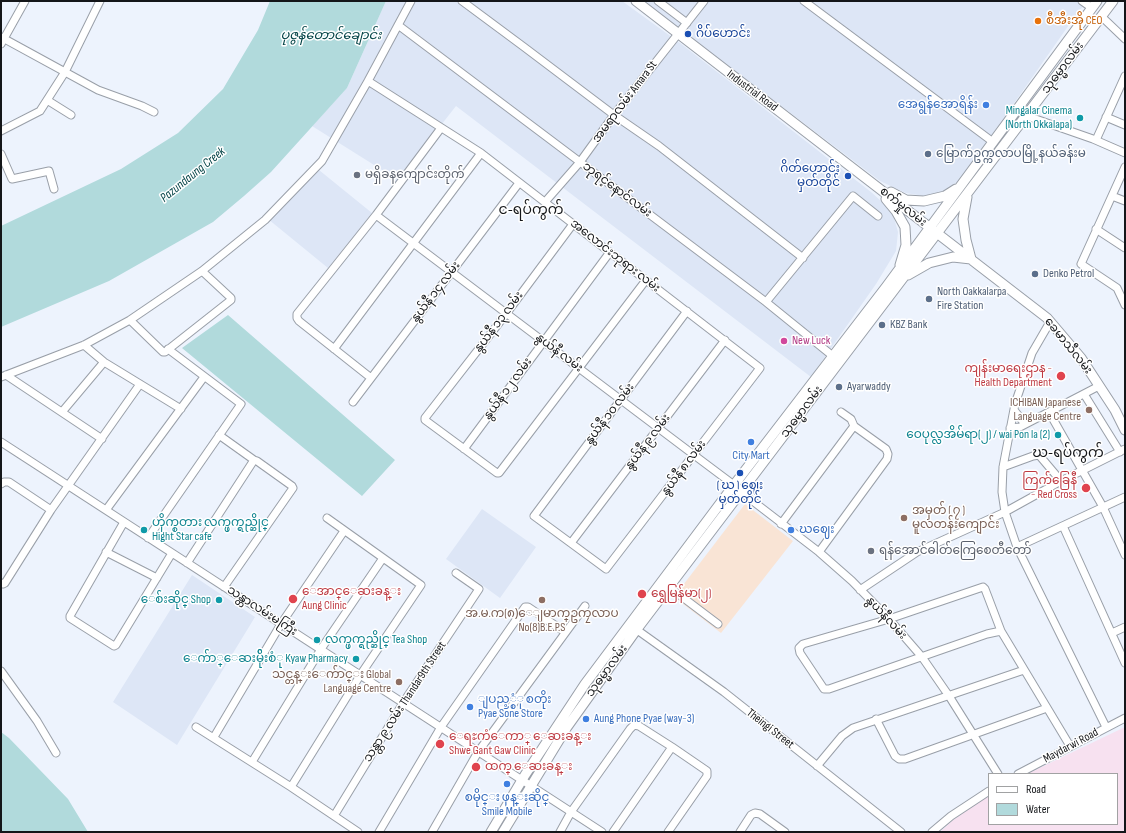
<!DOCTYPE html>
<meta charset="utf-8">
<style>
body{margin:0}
#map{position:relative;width:1126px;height:833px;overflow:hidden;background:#edf3fd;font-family:"Sofia Sans Condensed",sans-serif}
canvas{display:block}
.frame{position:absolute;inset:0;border:2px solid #141619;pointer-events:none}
.legend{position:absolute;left:988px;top:773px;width:130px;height:52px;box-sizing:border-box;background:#fff;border:1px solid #a1a2a3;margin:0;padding:5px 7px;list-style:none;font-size:12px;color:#141619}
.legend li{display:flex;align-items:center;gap:8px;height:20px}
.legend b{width:20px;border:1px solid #a1a2a3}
</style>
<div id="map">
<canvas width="1126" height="833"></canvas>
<div class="frame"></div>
<ul class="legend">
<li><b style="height:5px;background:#fff"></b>Road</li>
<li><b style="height:11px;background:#b1dadc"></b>Water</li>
</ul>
</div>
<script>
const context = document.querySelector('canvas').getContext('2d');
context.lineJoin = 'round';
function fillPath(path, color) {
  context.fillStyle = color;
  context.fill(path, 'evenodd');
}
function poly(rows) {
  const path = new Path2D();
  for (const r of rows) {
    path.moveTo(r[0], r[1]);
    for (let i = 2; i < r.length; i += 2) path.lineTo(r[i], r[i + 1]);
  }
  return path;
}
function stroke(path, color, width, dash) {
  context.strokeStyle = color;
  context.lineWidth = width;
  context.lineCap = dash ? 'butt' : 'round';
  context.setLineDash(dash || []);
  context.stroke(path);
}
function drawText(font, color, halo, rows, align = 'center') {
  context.font = font + ' "Sofia Sans Condensed","Noto Sans Myanmar",sans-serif';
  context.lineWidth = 3;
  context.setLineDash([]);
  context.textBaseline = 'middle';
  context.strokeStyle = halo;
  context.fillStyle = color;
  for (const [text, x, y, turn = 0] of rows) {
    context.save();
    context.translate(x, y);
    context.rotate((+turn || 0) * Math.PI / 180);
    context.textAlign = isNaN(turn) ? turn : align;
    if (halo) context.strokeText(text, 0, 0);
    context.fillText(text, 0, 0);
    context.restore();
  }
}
fillPath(poly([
 [745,504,793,541,721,633,674,597]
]), '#f9e4d5');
fillPath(poly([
 [386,1,622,1,680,43,871,192,892,211,898,232,896,251,876,284,811,377,456,106,398,180,312,126,347,88],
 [643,1,1088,1,1078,12,961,179,945,191,924,196,906,193,880,181],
 [319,170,372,213,328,268,268,219],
 [482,509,536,547,500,598,446,559],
 [192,575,255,617,177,745,113,702]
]), '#dde6f6');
fillPath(poly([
 [1125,727,1125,832,940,832,953,820,989,795,989,824,1117,824,1117,774,1027,774]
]), '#f7e1f0');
fillPath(poly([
 [270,1,386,1,347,88,271,172,244,196,213,222,109,281,1,327,1,226,121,169,178,133,223,89,258,30],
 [228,315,395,460,362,496,182,348],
 [1,732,9,738,68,799,88,832,1,832]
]), '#b1dadc');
const minor = poly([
 [462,1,524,47,614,115,659,146,803,258],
 [658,1,687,23],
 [804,1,993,142],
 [1082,1,1092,8],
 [1102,17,1125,39],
 [398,25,766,302,834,357],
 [1,37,98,90,142,106,154,112],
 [1,44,25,1],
 [368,81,481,153,760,368,606,569,534,516,687,311],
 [47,100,71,115],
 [1027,116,1093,139,1125,153],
 [1106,117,1125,125],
 [1,131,40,111,65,72,100,1],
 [1096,140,1125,76],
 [1,154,12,179,49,171,54,189],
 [1125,167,1081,264,1117,288,1125,305],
 [1112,196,1125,201],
 [545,202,580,162,614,115,704,1],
 [376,215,694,455,734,485,741,492,819,552,852,581,889,619,922,657,949,696,998,774],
 [573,224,506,314,425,418,425,420,497,473,499,473,646,280],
 [1096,229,1125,248],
 [766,302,853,196,878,216],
 [130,320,163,352,165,352,231,300,231,298,202,271],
 [1050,322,1032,353,1015,404,1003,467,1002,492,1005,512,1017,547,1106,727],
 [84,345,104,362,181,409],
 [334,349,481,153],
 [6,375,102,439],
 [1,377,84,345,130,320,202,271,265,220,322,161,368,81,411,1],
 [371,378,299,321,297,318,297,314,376,215,441,128],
 [1084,394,1120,452],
 [353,402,519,183],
 [1014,410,1025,424],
 [62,412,104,362],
 [1049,412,1103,507,1125,555],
 [1010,428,1020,427,1099,386],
 [219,435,254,460],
 [1,442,602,832],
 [464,449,610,252],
 [1003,467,1033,456,1039,455,1061,481],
 [1,484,4,482,9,482,51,510],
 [106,510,204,377],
 [124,522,70,616,70,618,114,646,116,645,172,553],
 [781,524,854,426,851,419,841,412],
 [1063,526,1125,663],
 [148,538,241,404,168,349],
 [571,543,725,340],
 [1017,547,1125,497],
 [106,552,157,578],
 [819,552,887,459,888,454,886,449,854,426],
 [187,563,254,460,257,461,292,486,293,488,224,587],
 [1,583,3,584,5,583,51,510,140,384],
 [669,587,718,624],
 [860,590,917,552,1005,512,1061,481,1125,449],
 [633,627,724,692,901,832],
 [1001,631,987,634,829,689,824,689,800,653,799,648,803,644,889,619,983,587,985,589,1001,631,1070,746],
 [1112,633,1125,627],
 [1,671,37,721,56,753],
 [876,719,895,756,899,759,905,759,1047,708],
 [196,727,291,787,358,832],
 [214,737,281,624,344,531],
 [252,762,321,649,383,558],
 [817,766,842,736,853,728,1024,670],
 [1018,774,1125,718],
 [291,787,361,674,421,585,327,518],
 [334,816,403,703,479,589,456,573],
 [379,832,441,727,525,607,528,607,565,632],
 [432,832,478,752,585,606],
 [560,832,571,812,630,729,634,725,639,726,672,747,707,771,707,776,668,832],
 [613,832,672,747],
 [740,832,751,815,755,813,760,814,785,832],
 [932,832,951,816,989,791]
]);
const major = poly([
 [636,1,1047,318,1081,358,1115,410,1125,430],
 [891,192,906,200,924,201,945,196,956,189],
 [967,197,963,219,966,240,971,259],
 [886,199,896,211,905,227,906,245,900,265],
 [908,275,929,263,953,257,971,259],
 [491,832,525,775,585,684,734,485,886,287,1097,1],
 [503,832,567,727,637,629,1113,1]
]);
stroke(minor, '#999fa8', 9);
stroke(major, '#999fa8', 11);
stroke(minor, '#fff', 7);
stroke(major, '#fff', 9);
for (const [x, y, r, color] of [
 [1038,21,4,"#e8710a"],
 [688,34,4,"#1a4fb4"],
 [986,105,4,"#3f7fe0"],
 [1080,118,4,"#0f9aa8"],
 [928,154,4,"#5c6f8a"],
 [357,175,4,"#6b7280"],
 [848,176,4,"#1a4fb4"],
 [1035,274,4,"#5c6f8a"],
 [929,299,4,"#5c6f8a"],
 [882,325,4,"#5c6f8a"],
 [784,341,4,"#d1479c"],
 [1061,376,5,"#e0444e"],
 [839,387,4,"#5c6f8a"],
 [1089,410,4,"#8d6e63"],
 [1058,435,4,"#0f9aa8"],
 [751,442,4,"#3f7fe0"],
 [740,473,4,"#1a4fb4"],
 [1086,488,5,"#e0444e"],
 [904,518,4,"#8d6e63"],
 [144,530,4,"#0f9aa8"],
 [791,530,4,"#3f7fe0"],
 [871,551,4,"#6b7280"],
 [642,594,5,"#e0444e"],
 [293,599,5,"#e0444e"],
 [219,600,4,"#0f9aa8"],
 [542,600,4,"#8d6e63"],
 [317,640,4,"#0f9aa8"],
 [356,659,4,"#0f9aa8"],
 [399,682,4,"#8d6e63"],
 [470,707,4,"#3f7fe0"],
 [586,719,4,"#3f7fe0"],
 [440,744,5,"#e0444e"],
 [476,767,5,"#e0444e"],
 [507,784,4,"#3f7fe0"]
]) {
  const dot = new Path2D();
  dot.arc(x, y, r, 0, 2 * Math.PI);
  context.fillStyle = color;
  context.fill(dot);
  stroke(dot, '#fff', 1.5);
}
drawText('12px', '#c56008', '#fff', [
 ["စီအီးအို CEO",1046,21]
], 'left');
drawText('12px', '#164399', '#fff', [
 ["ဂိပ်ဟောင်း",696,34],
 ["ဂိတ်ဟောင်း",840,169,"right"],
 ["မှတ်တိုင်",840,183,"right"],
 ["( ဃ ) ဈေး",740,486,"center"],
 ["မှတ်တိုင်",740,500,"center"]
], 'left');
drawText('12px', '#141619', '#fff', [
 ["သုဓမ္မာလမ်း",1063,68,-53],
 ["Industrial Road",752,91,37],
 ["အမရာလမ်း Amara St",625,102,-53],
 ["ဘုရင့်နောင်လမ်း",617,190,37],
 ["စက်မှုလမ်း",903,207,38],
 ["အလောင်းဘုရား လမ်း",615,256,38],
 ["နွယ်နီ ၁၄ လမ်း",436,292,-53],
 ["နွယ်နီ ၁၃ လမ်း",499,322,-53],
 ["ခေမာသီလမ်း",1068,346,51],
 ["နွယ်နီ လမ်း",559,353,37],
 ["နွယ်နီ ၁၂ လမ်း",508,389,-54],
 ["သုဓမ္မာလမ်း",802,412,-53],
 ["နွယ်နီ ၁၀ လမ်း",610,414,-53],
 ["နွယ်နီ ၉ လမ်း",648,442,-53],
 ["နွယ်နီ ၈ လမ်း",684,468,-53],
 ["သန္တာလမ်းမကြီး",262,611,33],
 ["နွယ်နီလမ်း",886,618,47],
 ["သုဓမ္မာလမ်း",607,671,-54],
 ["သန္တာ ၉ လမ်း Thandar9th Street",405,702,-57],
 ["Theingi Street",770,729,38],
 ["Maydarwi Road",1071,746,-28]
]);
drawText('12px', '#366cbe', '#fff', [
 ["အေရွန်အောရိန်း",978,105,"right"],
 ["City Mart",751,456,"center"],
 ["ဃဈေး",799,530],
 ["ျပည့္စံု စတိုး",478,700],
 ["Pyae Sone Store",478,714],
 ["Aung Phone Pyae (way-3)",594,719],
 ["စမိုင္း ဖုန္းဆိုင္",507,798,"center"],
 ["Smile Mobile",507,812,"center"]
], 'left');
drawText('12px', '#0d838f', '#fff', [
 ["Mingalar Cinema",1072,111],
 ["(North Okkalapa)",1072,125],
 ["ဝေပုလ္လအိမ်ရာ(၂) / wai Pon la (2)",1050,435],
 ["ဟိုက္စတား လက္ဖက္ရည္ဆိုင္",152,523,"left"],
 ["Hight Star cafe",152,537,"left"],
 ["ေစ်းဆိုင္ Shop",211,600],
 ["လက္ဖက္ရည္ဆိုင္ Tea Shop",325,640,"left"],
 ["ေက်ာ္ေဆးမ်ိုးစံု Kyaw Pharmacy",348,659]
], 'right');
drawText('12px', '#4e5e75', '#fff', [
 ["မြောက်ဥက္ကလာပမြို့နယ်ခန်းမ",936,154],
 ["Denko Petrol",1043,274],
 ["North Oakkalarpa",937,292],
 ["Fire Station",937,306],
 ["KBZ Bank",890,325],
 ["Ayarwaddy",847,387]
], 'left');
drawText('12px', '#5b616d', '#fff', [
 ["မရှိခနကျောင်းတိုက်",365,175],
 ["ရန်အောင်ဓါတ်ကြေစေတီတော်",879,551]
], 'left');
drawText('12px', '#b23c85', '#fff', [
 ["New Luck",792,341]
], 'left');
drawText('12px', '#be3a42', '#fff', [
 ["ကျန်းမာရေးဌာန -",1052,369,"right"],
 ["Health Department",1052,383,"right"],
 ["ကြက်ခြေနီ",1077,481,"right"],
 ["- Red Cross",1077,495,"right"],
 ["ေအာင္ေဆးခန္း",302,592],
 ["Aung Clinic",302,606],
 ["ရွှေမြန်မာ(၂)",651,594],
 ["ေရႊကံေကာ္ ေဆးခန္း",449,737],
 ["Shwe Gant Gaw Clinic",449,751],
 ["ထက္ ေဆးခန္း",485,767]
], 'left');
drawText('12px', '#785e54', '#fff', [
 ["ICHIBAN Japanese",1081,403],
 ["Language Centre",1081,417],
 ["အမှတ် ( ၇ )",912,511,"left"],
 ["မူလတန်းကျောင်း",912,525,"left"],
 ["အ.မ.က(၈)ေျမာက္ဥကၠလာပ",542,614,"center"],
 ["No(8)B.E.P.S",542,628,"center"],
 ["သင္တန္းေက်ာင္း Global",391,675],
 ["Language Centre",391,689]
], 'right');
drawText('italic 13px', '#034346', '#fff', [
 ["ပုဇွန်တောင်ချောင်း",331,36],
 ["Pazundaung Creek",193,175,-39]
]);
drawText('14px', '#141619', '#fff', [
 ["င-ရပ်ကွက်",531,210],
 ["ဃ-ရပ်ကွက်",1068,453]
]);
</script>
